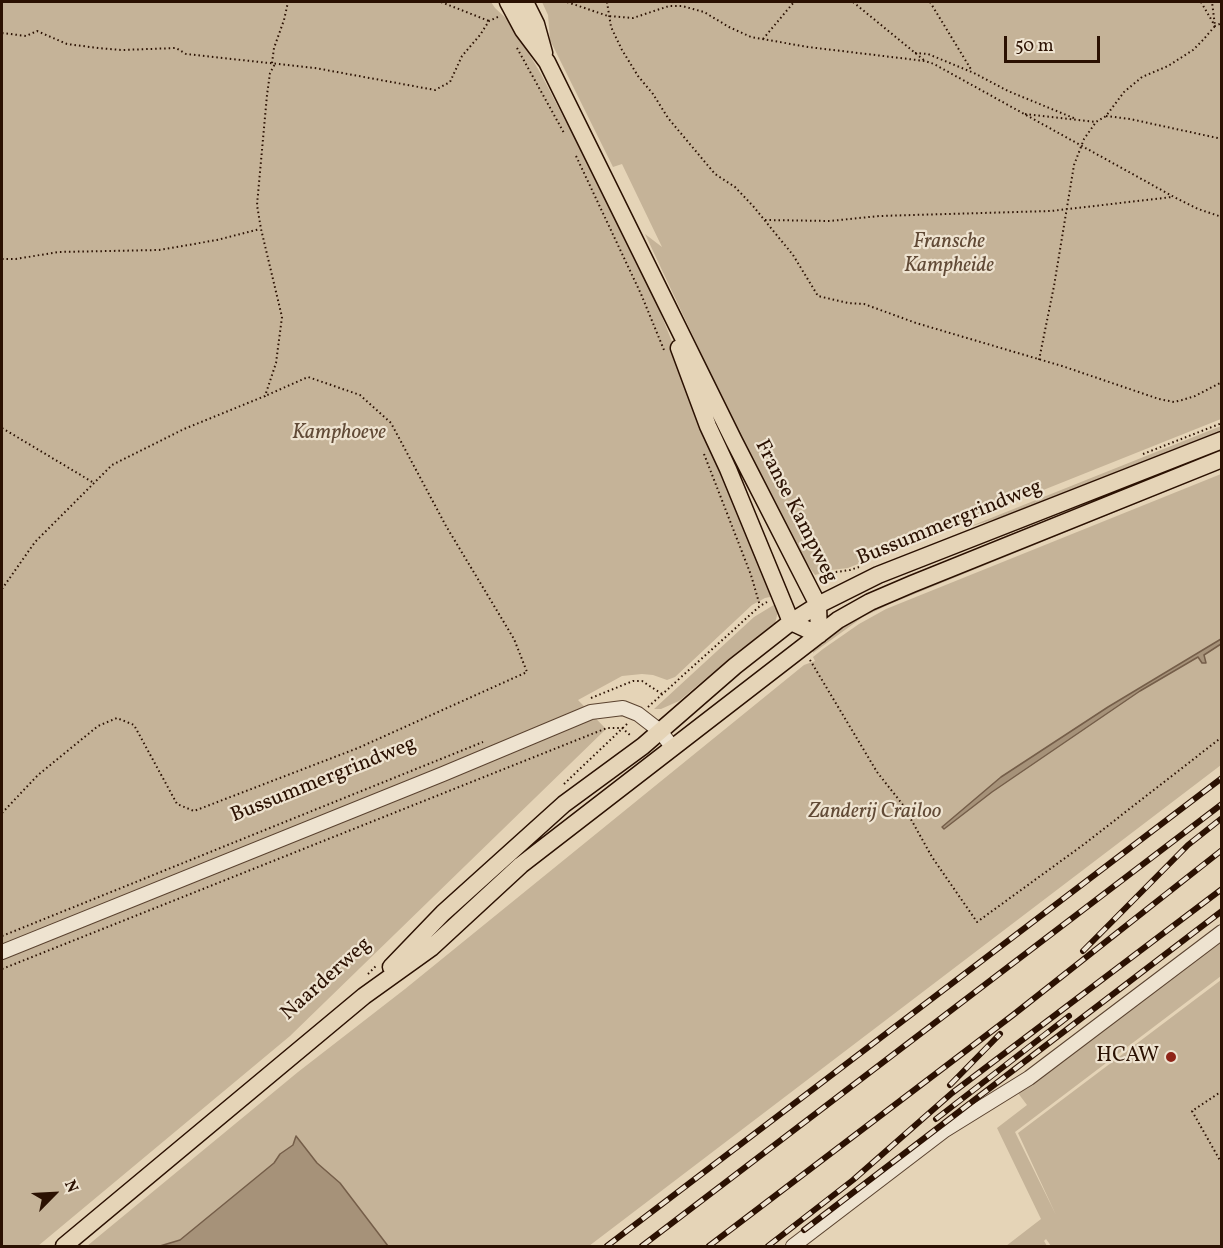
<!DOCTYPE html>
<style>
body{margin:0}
#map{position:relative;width:1223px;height:1248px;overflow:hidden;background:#e5d4b7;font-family:Vollkorn,serif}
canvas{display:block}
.frame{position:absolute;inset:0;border:3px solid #2b1102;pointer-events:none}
.north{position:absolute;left:24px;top:1164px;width:60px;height:60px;-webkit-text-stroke:4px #eee3d0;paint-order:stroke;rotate:66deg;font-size:16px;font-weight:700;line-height:24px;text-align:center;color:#2b1102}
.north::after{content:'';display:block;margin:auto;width:21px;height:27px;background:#2b1102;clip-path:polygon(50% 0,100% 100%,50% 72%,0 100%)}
.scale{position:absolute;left:1004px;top:36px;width:96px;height:27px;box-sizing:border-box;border:3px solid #2b1102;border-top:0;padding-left:8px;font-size:18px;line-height:21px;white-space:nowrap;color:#2b1102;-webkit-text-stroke:4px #eee3d0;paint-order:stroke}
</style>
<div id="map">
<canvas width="1223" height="1248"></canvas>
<div class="frame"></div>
<div class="north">N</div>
<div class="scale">50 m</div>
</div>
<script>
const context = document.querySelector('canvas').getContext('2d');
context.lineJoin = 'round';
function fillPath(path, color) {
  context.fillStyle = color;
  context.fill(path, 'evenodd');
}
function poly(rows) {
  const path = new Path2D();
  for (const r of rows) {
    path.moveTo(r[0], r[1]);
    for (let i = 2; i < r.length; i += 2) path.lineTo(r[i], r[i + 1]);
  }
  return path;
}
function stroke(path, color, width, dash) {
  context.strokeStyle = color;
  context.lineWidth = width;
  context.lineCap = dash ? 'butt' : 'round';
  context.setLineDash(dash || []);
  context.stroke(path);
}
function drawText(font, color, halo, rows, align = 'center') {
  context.font = font + ' Vollkorn,serif';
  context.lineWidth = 4.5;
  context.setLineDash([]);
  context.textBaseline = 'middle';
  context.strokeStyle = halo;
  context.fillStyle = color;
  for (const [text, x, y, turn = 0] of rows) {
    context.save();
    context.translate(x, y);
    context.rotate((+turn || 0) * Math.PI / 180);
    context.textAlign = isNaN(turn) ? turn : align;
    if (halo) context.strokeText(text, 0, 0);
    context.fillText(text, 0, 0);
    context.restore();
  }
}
fillPath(poly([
 [2,2,491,2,495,8,510,22,541,74,630,245,656,302,775,596,765,598,752,605,675,677,667,680,653,675,642,674,622,676,578,700,606,729,290,1036,38,1246,2,1246],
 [542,2,1221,2,1221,419,848,568,831,570,815,575,798,551,740,436,645,234,662,247,622,164,613,167,550,40,548,15],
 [1221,426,1221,433,1041,505,966,528],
 [1221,466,1221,469,890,604,863,617,813,653,813,650,837,631,884,603],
 [1221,474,1221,765,589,1246,87,1246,298,1072,405,989,804,665,815,661,813,657,823,649,859,624,886,609],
 [777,603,778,611,775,624,765,636,741,649,679,701,661,709,654,709,754,617],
 [1221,939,1221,976,1015,1132,1056,1215,1018,1133,1221,980,1221,1246,1051,1246,1046,1239,1044,1241,1047,1246,1006,1246,1041,1219,997,1128,1027,1105,1018,1093]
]), '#c5b398');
const water = poly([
 [1221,639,1221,644,1204,655,1206,663,1202,663,1198,657,1140,691,992,792,944,829,942,827,1001,777,1108,707,1221,639],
 [296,1136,317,1163,340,1183,388,1246,160,1246,180,1240,274,1163,280,1154,293,1145,296,1136]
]);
fillPath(water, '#a69279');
stroke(water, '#755e49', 1.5);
const minor = poly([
 [2,952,443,774,591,712,623,708,638,714,660,731,673,748],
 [793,1246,945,1130,1029,1078,1222,932]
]);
const major = poly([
 [508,2,523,30,547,62,734,441,818,605,819,635],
 [525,2,536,24,544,53],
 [679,348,708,426,728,469,791,622,819,635],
 [391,967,443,913,564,804,643,746,735,666,791,622,818,605,878,575,1222,440],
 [64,1246,364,996,431,948,521,865,838,620,870,602,912,584,1222,459]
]);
stroke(minor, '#5a422f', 16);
stroke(major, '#2b1102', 19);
stroke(poly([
 [441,2,489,21],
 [567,2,608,16,633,18,669,6,682,6,704,12,729,27,751,37,808,47,925,61,934,64,1174,197,1198,209,1222,217],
 [607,2,611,27,622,50,638,76,653,94,668,118,715,174,735,187,753,206,793,255,818,296,848,303,864,304,916,323,1062,366,1159,399,1174,402,1182,400,1195,396,1222,382],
 [853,2,925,61],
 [930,2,972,71],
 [1201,2,1215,26,1222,23],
 [2,33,26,36,37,31,67,44,98,48,122,50,176,48,186,54,315,68,435,90,450,82,462,56,480,35,489,21,500,16],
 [763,39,794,2],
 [517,48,564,133],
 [915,53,928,54,974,73,1008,91,1076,119],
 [272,63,274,48,284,20,288,2],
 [1025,114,1096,122,1106,116,1124,92,1142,77,1168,66,1193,50,1203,40,1215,26,1212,2],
 [1106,116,1130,119,1222,139],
 [576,156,641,294,664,350],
 [765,220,830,221,879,216,1051,211,1172,197],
 [2,259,16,259,58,252,159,250,217,240,260,229],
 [1039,360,1054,286,1074,165,1084,139,1096,122],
 [2,428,94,483],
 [704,454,751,575,760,606],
 [1143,454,1222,423],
 [819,578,829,573,850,570,859,567],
 [2,589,35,542,112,465,184,429,265,396,276,363,282,317,261,229,257,205,267,95,270,73,275,64],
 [810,660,877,772,903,805,932,857,977,922,1083,845,1222,737],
 [591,698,633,681,642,681,662,694],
 [648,707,760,606,767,602],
 [564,784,627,724],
 [2,813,38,775,98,726,117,718,134,725,177,804,194,811,358,748,527,672,514,639,446,526,391,423,360,395,308,377,265,396],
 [2,936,483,742],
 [2,969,607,728,622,728,631,736],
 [368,974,377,965],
 [1222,1091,1192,1111,1222,1164]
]), '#2b1102', 2, [1.5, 3]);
stroke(minor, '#eee3d0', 14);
stroke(major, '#e5d4b7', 16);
const rail = poly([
 [1083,951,1188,845,1222,818],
 [950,1085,1000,1034],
 [936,1119,1069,1016],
 [804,1230,1222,911],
 [607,1246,1222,778],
 [642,1246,1222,804],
 [709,1246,1013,1015,1222,850],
 [768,1246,853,1180,952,1093,1222,889]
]);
stroke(rail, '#2b1102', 6);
stroke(rail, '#eee3d0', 4, [11]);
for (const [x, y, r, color] of [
 [1171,1057,6,"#8f2418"]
]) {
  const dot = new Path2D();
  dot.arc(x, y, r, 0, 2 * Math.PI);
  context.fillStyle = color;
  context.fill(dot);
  stroke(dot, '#eee3d0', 2);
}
drawText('italic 21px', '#614a36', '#eee3d0', [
 ["Fransche",949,243],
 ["Kampheide",949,267],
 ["Kamphoeve",339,434],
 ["Zanderij Crailoo",875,813]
]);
drawText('21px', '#2b1102', '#eee3d0', [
 ["Franse Kampweg",795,512,63],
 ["Bussummergrindweg",950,524,-22],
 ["Bussummergrindweg",324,781,-22],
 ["Naarderweg",327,980,-42]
]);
drawText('21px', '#2b1102', '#eee3d0', [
 ["HCAW",1159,1057]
], 'right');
</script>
